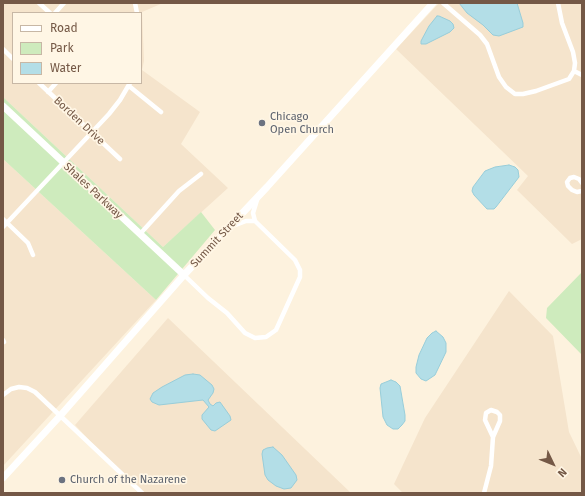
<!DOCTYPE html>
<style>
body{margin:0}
#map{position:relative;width:585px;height:496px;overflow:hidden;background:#fdf2de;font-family:"Fira Sans",sans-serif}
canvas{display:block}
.frame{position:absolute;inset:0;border:4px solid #745846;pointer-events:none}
.legend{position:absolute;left:12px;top:12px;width:130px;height:72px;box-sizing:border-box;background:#fff6e5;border:1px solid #c7b7a5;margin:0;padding:5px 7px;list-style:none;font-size:12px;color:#745846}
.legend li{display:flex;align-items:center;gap:8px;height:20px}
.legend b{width:20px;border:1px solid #c7b7a5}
.north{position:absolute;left:533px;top:444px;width:40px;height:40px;-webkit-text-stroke:3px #fff6e5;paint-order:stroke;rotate:133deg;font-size:11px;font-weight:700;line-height:16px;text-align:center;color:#745846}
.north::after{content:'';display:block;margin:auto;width:14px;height:18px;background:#745846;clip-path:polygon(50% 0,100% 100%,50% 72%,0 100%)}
</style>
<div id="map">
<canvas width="585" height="496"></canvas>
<div class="frame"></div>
<ul class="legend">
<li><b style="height:5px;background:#fff"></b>Road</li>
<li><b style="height:11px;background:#ceebbd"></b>Park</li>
<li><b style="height:11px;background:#b3dee7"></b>Water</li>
</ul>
<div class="north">N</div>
</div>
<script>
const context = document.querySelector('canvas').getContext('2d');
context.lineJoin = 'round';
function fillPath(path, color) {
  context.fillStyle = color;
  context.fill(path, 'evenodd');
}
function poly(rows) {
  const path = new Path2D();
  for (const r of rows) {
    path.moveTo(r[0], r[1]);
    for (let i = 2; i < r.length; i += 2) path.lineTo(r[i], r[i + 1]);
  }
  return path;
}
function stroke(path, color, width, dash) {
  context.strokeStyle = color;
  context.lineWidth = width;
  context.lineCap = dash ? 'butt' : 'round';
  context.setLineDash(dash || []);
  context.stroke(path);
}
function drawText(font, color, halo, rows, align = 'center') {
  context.font = font + ' "Fira Sans",sans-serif';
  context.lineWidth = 3.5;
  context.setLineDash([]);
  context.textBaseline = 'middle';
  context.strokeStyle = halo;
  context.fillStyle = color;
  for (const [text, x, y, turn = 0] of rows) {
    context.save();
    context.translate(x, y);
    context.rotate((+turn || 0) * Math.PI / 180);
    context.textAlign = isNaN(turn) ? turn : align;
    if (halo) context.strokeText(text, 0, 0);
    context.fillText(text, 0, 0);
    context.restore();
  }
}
fillPath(poly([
 [3,3,163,3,142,12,144,61,142,70,200,112,181,144,228,188,163,247,3,97],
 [13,13,141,13,141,83,13,83],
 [439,3,582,3,582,239,572,244,517,190,528,176,396,49],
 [3,159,156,300,3,466],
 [509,291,553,336,569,432,582,459,582,493,403,493,394,484,425,418],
 [168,318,351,493,138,493,75,425]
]), '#f5e4cc');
fillPath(poly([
 [3,97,163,247,201,212,215,230,156,300,3,159],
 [582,272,582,355,546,318,547,308]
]), '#ceebbd');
const water = poly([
 [459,3,517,3,523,23,523,27,499,36,493,35,483,25,467,13,459,3],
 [437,16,439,16,450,21,453,24,454,28,450,32,426,44,421,44,421,41,429,26,437,16],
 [509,165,515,167,518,170,519,177,496,207,494,209,487,209,474,195,472,191,473,187,485,171,495,167,509,165],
 [436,331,443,337,446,343,446,352,435,375,426,381,421,379,416,373,416,367,419,355,427,338,432,333,436,331],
 [193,374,200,375,212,385,214,389,213,393,208,400,210,404,213,406,216,403,220,402,230,416,231,420,215,431,211,430,202,419,202,415,209,407,203,400,159,405,152,402,150,399,153,393,162,387,185,375,193,374],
 [391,380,396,382,400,386,405,415,405,421,402,425,398,429,393,429,387,425,383,417,380,388,381,384,391,380],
 [273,447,282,455,296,475,297,480,291,488,284,489,276,486,268,480,265,475,262,454,263,450,267,448,273,447]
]);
fillPath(water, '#b3dee7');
stroke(water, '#98cdd9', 1);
stroke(poly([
 [39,3,50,13],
 [135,3,137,13],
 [443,3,480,35,487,44,499,77,506,87,515,94,523,94,536,91,569,79,574,71,575,63,573,52,562,23,558,3],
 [55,13,64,3],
 [3,49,13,59],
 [574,71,582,75],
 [39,83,120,159],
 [129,86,161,112],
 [48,92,56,83],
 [582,183,579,179,574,177,570,178,567,182,568,186,572,190,577,192,582,191],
 [3,219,28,243,33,255],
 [233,226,246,221,255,221,253,213,257,200],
 [3,227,109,114,120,100,130,83],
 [140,234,179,191,201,174],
 [184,275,208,298,227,313,245,333,255,338,266,337,276,330,300,277,300,270,295,260,255,221],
 [3,340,4,342],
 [3,395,11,389,19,387,27,388,35,392,142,493],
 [484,493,491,466,493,437,500,421,500,415,497,412,491,410,486,413,485,420,493,437]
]), '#fff', 4.5);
stroke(poly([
 [3,106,184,275],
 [3,478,60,416,184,275,267,187,433,3]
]), '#fff', 7);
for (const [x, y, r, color] of [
 [262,123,4,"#6b7280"],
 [62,480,4,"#6b7280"]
]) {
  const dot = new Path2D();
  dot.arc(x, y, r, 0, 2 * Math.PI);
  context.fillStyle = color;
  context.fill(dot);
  stroke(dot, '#fff6e5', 1.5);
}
drawText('11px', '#5b616d', '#fff6e5', [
 ["Chicago",270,117],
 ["Open Church",270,130],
 ["Church of the Nazarene",70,480]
], 'left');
drawText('11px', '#745846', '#fff6e5', [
 ["Borden Drive",79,121,43],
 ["Shales Parkway",93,191,43],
 ["Summit Street",217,240,-47]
]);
</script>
